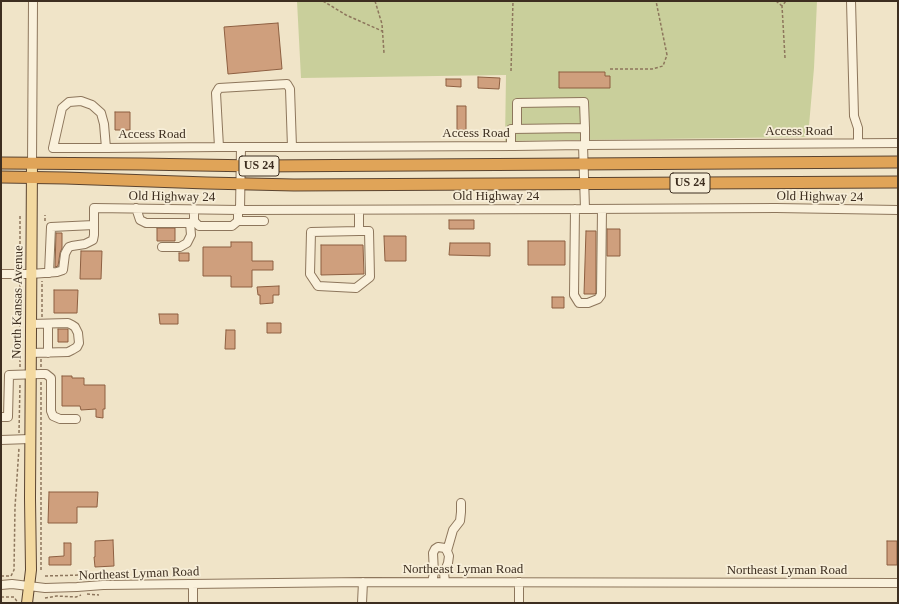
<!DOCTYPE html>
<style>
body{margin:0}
#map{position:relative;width:899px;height:604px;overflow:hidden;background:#f0e4c8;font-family:"Times New Roman",serif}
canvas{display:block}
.frame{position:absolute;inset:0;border:2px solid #3d2e20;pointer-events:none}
</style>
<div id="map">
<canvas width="899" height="604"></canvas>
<div class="frame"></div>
</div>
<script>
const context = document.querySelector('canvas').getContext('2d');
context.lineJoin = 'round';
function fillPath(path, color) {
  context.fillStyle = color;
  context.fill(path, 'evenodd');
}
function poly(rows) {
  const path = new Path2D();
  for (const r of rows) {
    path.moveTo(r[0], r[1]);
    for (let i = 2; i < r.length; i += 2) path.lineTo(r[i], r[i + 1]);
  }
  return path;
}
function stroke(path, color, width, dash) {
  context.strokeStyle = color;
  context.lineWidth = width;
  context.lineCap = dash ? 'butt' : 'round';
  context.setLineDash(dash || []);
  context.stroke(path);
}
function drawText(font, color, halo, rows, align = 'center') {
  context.font = font + ' "Times New Roman",serif';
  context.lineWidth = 3.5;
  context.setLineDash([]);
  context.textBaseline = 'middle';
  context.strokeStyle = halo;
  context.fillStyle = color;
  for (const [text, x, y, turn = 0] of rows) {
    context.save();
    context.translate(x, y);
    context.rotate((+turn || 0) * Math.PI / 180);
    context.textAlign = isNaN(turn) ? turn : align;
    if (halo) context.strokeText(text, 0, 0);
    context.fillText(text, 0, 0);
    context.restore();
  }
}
fillPath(poly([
 [297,1,817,1,814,68,808,137,505,141,506,75,301,78]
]), '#c9cf9b');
const building = poly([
 [278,23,282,69,228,74,224,27,278,23],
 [559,72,605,72,605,76,610,76,610,88,559,88,559,72],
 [478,77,500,78,499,89,478,88,478,77],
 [446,79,461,79,461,87,446,86,446,79],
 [457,106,466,106,466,130,457,130,457,106],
 [115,112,130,112,130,130,115,130,115,112],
 [449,220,474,220,474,229,449,229,449,220],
 [157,228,175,228,175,241,157,241,157,228],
 [607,229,620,229,620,256,607,256,607,229],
 [586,231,596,231,596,293,595,294,584,294,586,231],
 [56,233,62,233,62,248,60,253,58,266,55,267,56,233],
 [384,236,406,236,406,261,385,261,384,236],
 [528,241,565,241,565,265,528,265,528,241],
 [231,242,252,242,252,261,273,261,273,270,252,270,252,287,231,287,231,276,203,276,203,247,231,247,231,242],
 [450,243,490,243,490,256,449,255,450,243],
 [321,245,363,245,364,274,321,275,321,245],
 [81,251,102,251,101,279,80,279,81,251],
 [179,253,189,253,189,261,179,261,179,253],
 [279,286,279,295,273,295,273,303,260,304,260,295,258,295,257,287,279,286],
 [54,290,78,290,77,313,54,313,54,290],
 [552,297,564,297,564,308,552,308,552,297],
 [159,314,178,314,178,324,160,324,159,314],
 [267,323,281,323,281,333,267,333,267,323],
 [58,329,68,329,68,342,58,342,58,329],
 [226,330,235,330,235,349,225,349,226,330],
 [62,376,72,376,72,378,84,378,84,385,105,385,105,409,103,409,103,418,96,417,96,409,81,410,80,406,62,406,62,376],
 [49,492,98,492,97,507,77,507,77,523,48,523,49,492],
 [113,540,114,566,95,567,94,557,95,557,95,541,113,540],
 [887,541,897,541,897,565,887,565,887,541],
 [64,543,71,543,71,565,49,565,49,557,64,556,64,543]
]);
fillPath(building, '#cf9f7d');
stroke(building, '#8d5f41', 1);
const minor = poly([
 [851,1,854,116,858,128,858,143],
 [517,129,517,103,584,102,585,128],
 [583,145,585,209],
 [511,146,511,129,585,128,585,145],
 [219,147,216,93,219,88,287,84,290,89,292,147],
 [106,148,104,124,101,113,92,105,81,101,69,102,62,108,53,148,106,148,219,147,292,147,514,146,583,145,898,143],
 [32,163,33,1],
 [136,208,140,220,146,223,190,223,194,221,194,209],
 [575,209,574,295,579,303,588,303,598,299,601,295,602,209],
 [240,210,241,147],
 [359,210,359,231,311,232,310,274,318,286,356,288,370,277,369,231,359,231],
 [194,221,199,226,232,226,238,221,238,210],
 [238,221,264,221],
 [162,247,180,247,187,243,191,235,190,223],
 [49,273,51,227,94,225],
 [1,274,31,274,57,272,63,270,65,254,67,250,69,247,72,246,85,244,93,240,94,235,94,208,240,210,585,209,776,208,898,210],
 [30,353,68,352,72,350,77,347,79,343,78,333,75,327,72,325,68,323,31,324],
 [48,353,48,324],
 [1,417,8,417,9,375,41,374,46,374,51,378,51,411,53,416,60,419,76,419],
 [1,440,30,439],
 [447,551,453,530,460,521,461,512,461,503],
 [432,582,434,573,433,553,435,549,438,547,445,548,447,551,449,556,448,563,444,573,445,582],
 [1,585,12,584,45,588,77,587,103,585,363,582,898,583],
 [193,603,193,584],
 [362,603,363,582],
 [519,603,519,582]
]);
const major = poly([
 [27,603,31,570,30,498,32,163]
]);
const highway = poly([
 [1,163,141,164,256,166,898,162],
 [1,177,65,178,207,183,294,185,898,182]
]);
stroke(minor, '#8d765c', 10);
stroke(major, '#5b4430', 12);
stroke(highway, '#5b4430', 13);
stroke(poly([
 [323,1,346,15,382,31],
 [375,1,382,24,384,53],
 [776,1,782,6],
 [785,58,782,6,786,1],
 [610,69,652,69,663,66,667,55,656,1],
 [511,71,513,1],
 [20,216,20,267],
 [45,221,45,215],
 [42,317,42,281],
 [20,367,20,281],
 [41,367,41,359],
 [19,433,20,383],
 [41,570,41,381],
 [1,576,11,576,14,570,15,507,19,448],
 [45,576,82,575],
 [87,594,99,595],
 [1,597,14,597,18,603],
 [45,598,57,596,76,597,81,595]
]), '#8d765c', 1.5, [3, 2]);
stroke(minor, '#faf1dc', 8);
stroke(major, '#f3d9a0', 10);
stroke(highway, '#e0a458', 11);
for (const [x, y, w] of [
 [259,166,40],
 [690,183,40]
]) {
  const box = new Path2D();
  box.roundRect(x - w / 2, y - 10, w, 20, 3);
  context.fillStyle = '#f7eed8';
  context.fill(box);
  stroke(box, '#3d2e20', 1);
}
drawText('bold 12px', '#3d2e20', null, [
 ["US 24",259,166],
 ["US 24",690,183]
]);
drawText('13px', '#3d2e20', '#f7eed8', [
 ["Access Road",799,132],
 ["Access Road",476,134],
 ["Access Road",152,135],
 ["Old Highway 24",172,197,1],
 ["Old Highway 24",496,197],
 ["Old Highway 24",820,197,1],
 ["North Kansas Avenue",18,302,-89],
 ["Northeast Lyman Road",463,570],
 ["Northeast Lyman Road",787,571],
 ["Northeast Lyman Road",139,574,-2]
]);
</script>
